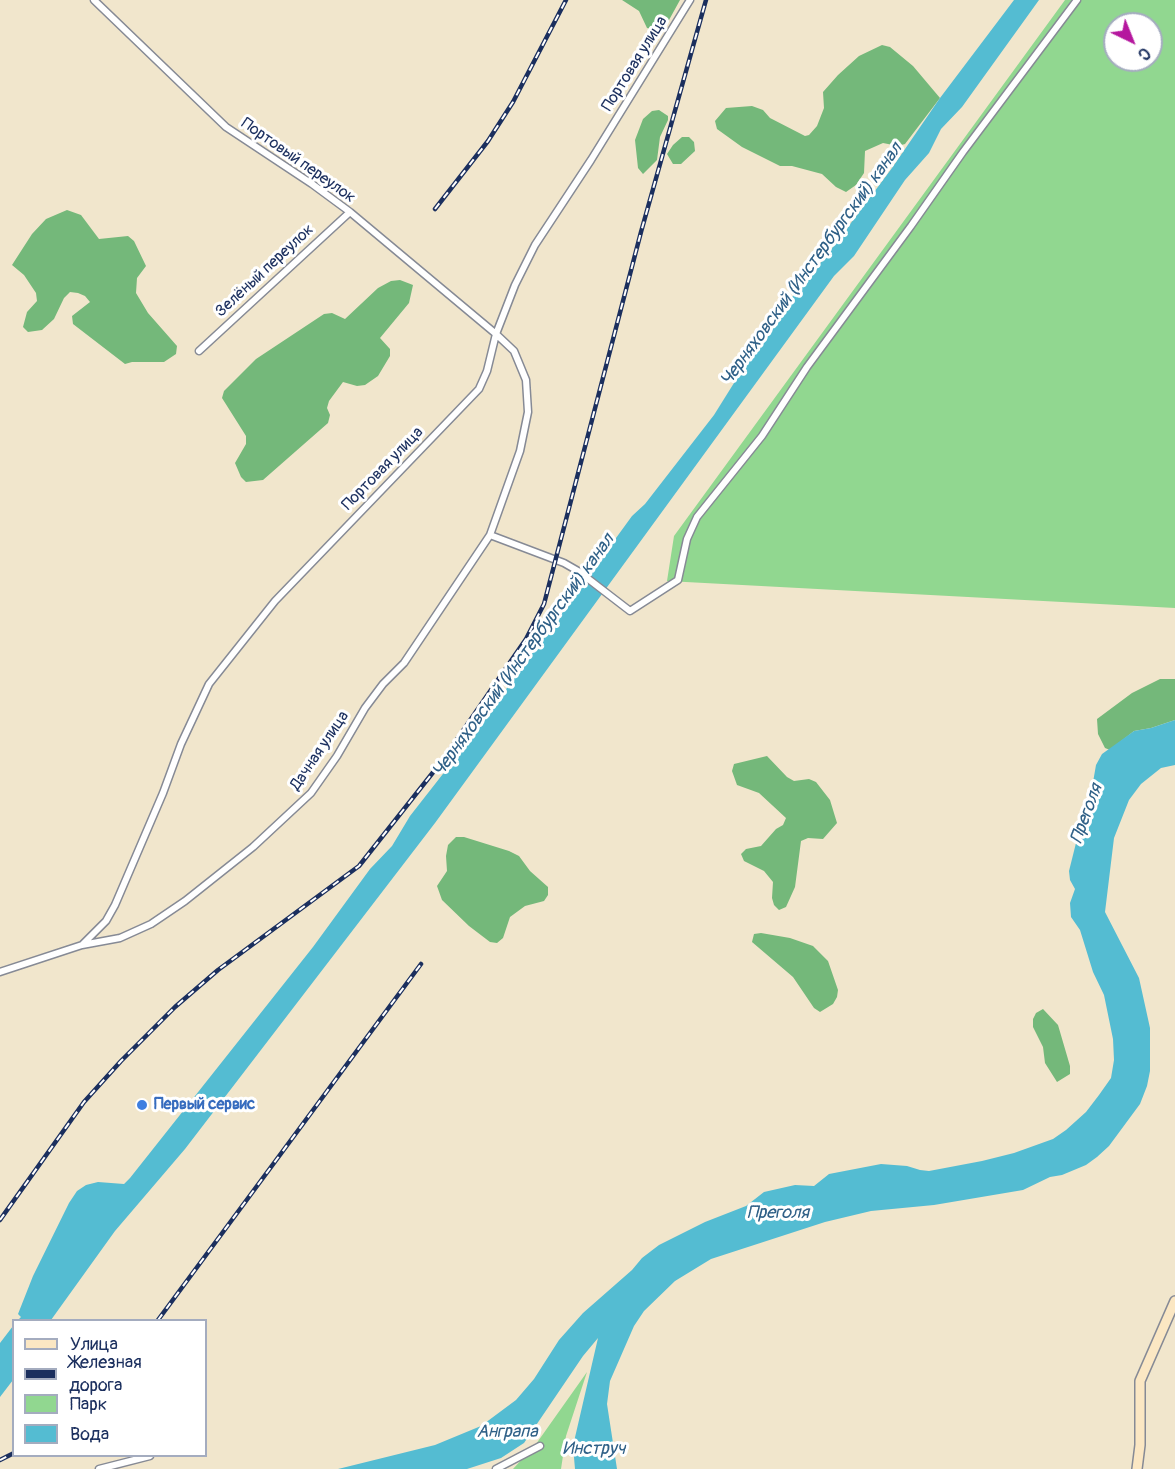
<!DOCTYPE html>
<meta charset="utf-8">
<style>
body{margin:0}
#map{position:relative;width:1175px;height:1469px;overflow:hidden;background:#f1e6cc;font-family:Pangolin,sans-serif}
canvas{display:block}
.legend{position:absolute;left:12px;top:1319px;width:195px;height:138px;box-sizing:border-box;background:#fff;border:2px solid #a4acbf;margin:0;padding:8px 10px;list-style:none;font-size:18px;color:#1b2f5e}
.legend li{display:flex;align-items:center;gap:12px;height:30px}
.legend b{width:30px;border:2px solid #a4acbf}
.north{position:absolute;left:1103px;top:12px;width:60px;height:60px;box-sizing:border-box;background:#fff;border:2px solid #a4acbf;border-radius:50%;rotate:137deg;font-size:16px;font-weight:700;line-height:24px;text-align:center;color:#1b2f5e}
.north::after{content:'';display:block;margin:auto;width:21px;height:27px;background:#b5179e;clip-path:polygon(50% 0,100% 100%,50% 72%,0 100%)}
</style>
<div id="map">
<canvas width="1175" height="1469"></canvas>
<ul class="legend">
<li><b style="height:8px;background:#fbe7c3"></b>Улица</li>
<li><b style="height:8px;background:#1b2f5e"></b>Железная дорога</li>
<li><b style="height:16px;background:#91d790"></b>Парк</li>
<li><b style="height:16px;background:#54bcd2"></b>Вода</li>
</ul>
<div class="north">С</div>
</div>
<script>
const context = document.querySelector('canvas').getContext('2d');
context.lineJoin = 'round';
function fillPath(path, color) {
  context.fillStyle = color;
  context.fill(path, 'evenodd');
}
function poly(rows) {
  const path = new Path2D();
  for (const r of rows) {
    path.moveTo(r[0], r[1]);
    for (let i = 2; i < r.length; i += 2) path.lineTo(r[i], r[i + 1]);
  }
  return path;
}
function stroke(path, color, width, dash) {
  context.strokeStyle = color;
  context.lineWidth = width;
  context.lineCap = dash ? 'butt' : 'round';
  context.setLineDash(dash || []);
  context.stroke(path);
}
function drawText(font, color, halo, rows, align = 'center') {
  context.font = font + ' Pangolin,sans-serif';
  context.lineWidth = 6;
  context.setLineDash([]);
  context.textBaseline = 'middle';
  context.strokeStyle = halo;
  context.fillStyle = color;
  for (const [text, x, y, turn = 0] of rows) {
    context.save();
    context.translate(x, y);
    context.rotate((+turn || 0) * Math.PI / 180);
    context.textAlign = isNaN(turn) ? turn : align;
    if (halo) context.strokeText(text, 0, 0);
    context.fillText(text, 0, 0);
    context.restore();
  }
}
fillPath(poly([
 [1065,0,1175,0,1175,608,667,581,674,536],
 [1115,24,1151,24,1151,60,1115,60],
 [587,1372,566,1436,561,1469,513,1469,536,1444]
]), '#91d790');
fillPath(poly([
 [622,0,680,0,669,20,658,31,647,28,639,11],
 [882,45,890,47,913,66,940,98,905,144,898,146,883,143,865,151,864,173,856,185,846,192,836,187,822,174,792,166,780,166,742,147,717,129,715,121,726,108,752,106,763,110,770,118,805,136,809,135,817,126,824,108,823,92,838,75,859,56],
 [659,110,668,116,668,120,660,137,657,160,643,174,638,168,635,140,643,119,652,111],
 [682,137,689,137,694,142,695,151,681,164,673,164,667,154,673,145],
 [67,210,81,215,99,239,128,236,134,241,146,266,137,278,136,293,148,313,177,346,176,354,164,362,132,362,125,364,73,324,72,316,90,302,85,296,78,293,70,292,64,298,54,319,42,330,28,332,23,327,27,312,37,301,36,293,24,275,12,265,32,234,46,219],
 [400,280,413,285,409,303,380,338,390,349,390,356,378,376,365,385,357,386,343,382,329,401,327,408,330,415,328,423,263,480,246,482,241,477,235,463,246,444,246,436,222,398,224,391,256,359,324,314,332,313,345,319,378,288,391,281],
 [1160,679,1175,679,1175,720,1151,728,1134,731,1110,750,1105,748,1098,734,1097,719,1132,693],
 [767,756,787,777,794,781,809,779,816,782,830,800,837,823,823,839,808,838,801,841,795,887,786,907,779,910,774,905,772,898,773,882,764,871,744,861,741,854,746,849,761,846,776,829,783,825,786,818,759,793,737,785,732,771,734,764],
 [456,837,464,837,509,851,519,856,530,871,548,887,548,895,544,901,525,906,510,917,503,938,497,943,490,942,469,926,442,900,437,886,447,871,446,856,448,845],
 [761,933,790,938,813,946,828,961,838,990,837,997,833,1004,820,1012,814,1008,793,977,752,942,754,934],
 [1043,1009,1058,1025,1070,1066,1070,1074,1057,1082,1045,1063,1043,1047,1033,1027,1033,1019,1036,1013]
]), '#74b87a');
fillPath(poly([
 [1014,0,1039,0,962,107,941,129,929,153,905,180,854,256,834,276,435,823,185,1149,115,1231,51,1320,18,1320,21,1317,18,1314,33,1276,69,1203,77,1191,86,1185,98,1182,124,1184,130,1178,313,947,370,869,392,846,410,816,464,747,632,516,645,504,714,415,734,383,735,375,778,314,827,255,892,168,940,98],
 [1175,720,1175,765,1161,768,1141,784,1129,800,1114,838,1105,912,1139,978,1150,1028,1150,1071,1147,1086,1140,1104,1109,1146,1097,1157,1086,1165,1062,1175,1050,1177,1023,1190,934,1205,871,1211,825,1222,711,1259,675,1281,644,1311,634,1326,610,1381,607,1404,617,1469,575,1469,573,1446,598,1338,583,1356,524,1443,501,1458,467,1469,338,1469,435,1445,481,1426,516,1400,534,1379,559,1340,583,1313,632,1270,642,1258,659,1245,705,1222,746,1206,764,1192,795,1185,814,1186,829,1174,881,1164,907,1166,920,1170,929,1171,982,1161,1014,1153,1053,1139,1066,1130,1086,1112,1099,1095,1111,1078,1114,1060,1113,1039,1104,995,1093,972,1080,930,1071,917,1070,903,1075,889,1070,880,1069,871,1076,843,1077,831,1083,823,1082,808,1085,804,1092,788,1096,765,1102,754,1134,731,1151,728],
 [13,1326,13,1380,0,1397,0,1343]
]), '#54bcd2');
const street = poly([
 [94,0,226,127,312,184,350,212,496,334,514,351,526,380,528,412,520,451,490,535],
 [199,351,350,212],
 [83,944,106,921,115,905,163,793,181,744,209,684,275,601,479,389,487,371,496,334,515,285,535,245,591,160,690,0],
 [0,972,82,945,120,938,151,924,185,901,253,847,311,793,337,756,365,708,383,684,404,663,490,535,564,563,578,571,630,611,678,580,687,539,697,517,762,436,807,367,911,226,963,152,1077,0],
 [99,1469,150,1456],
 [496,1469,540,1446]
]);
const secondary = poly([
 [1137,1469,1140,1445,1140,1381,1175,1301]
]);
stroke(street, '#868a95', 9);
stroke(secondary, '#868a95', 12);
stroke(street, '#fff', 6);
stroke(secondary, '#fbe7c3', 9);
const rail = poly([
 [435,209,488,141,513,102,566,0],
 [0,1220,84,1102,121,1061,175,1007,218,970,359,866,442,761,526,639,544,604,641,232,706,0],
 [158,1320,421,964],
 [0,1460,14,1453]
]);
stroke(rail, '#1b2f5e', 4.5);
stroke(rail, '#fff', 2, [7]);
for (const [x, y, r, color] of [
 [142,1105,6,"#3f7fe0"]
]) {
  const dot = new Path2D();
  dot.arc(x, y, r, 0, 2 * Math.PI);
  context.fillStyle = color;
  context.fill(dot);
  stroke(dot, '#fff', 2);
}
drawText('16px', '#1b2f5e', '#fff', [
 ["Портовая улица",635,64,-58],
 ["Портовый переулок",298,161,35],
 ["Зелёный переулок",265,271,-43],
 ["Портовая улица",383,469,-46],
 ["Дачная улица",320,751,-56]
]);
drawText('bold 16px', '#366cbe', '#fff', [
 ["Первый сервис",154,1105]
], 'left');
drawText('italic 18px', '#2f6087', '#fff', [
 ["Черняховский (Инстербургский) канал",812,265,-54],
 ["Черняховский (Инстербургский) канал",524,656,-54],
 ["Преголя",1087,814,-70],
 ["Преголя",778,1213],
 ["Анграпа",507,1432],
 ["Инструч",594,1449]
]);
</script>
